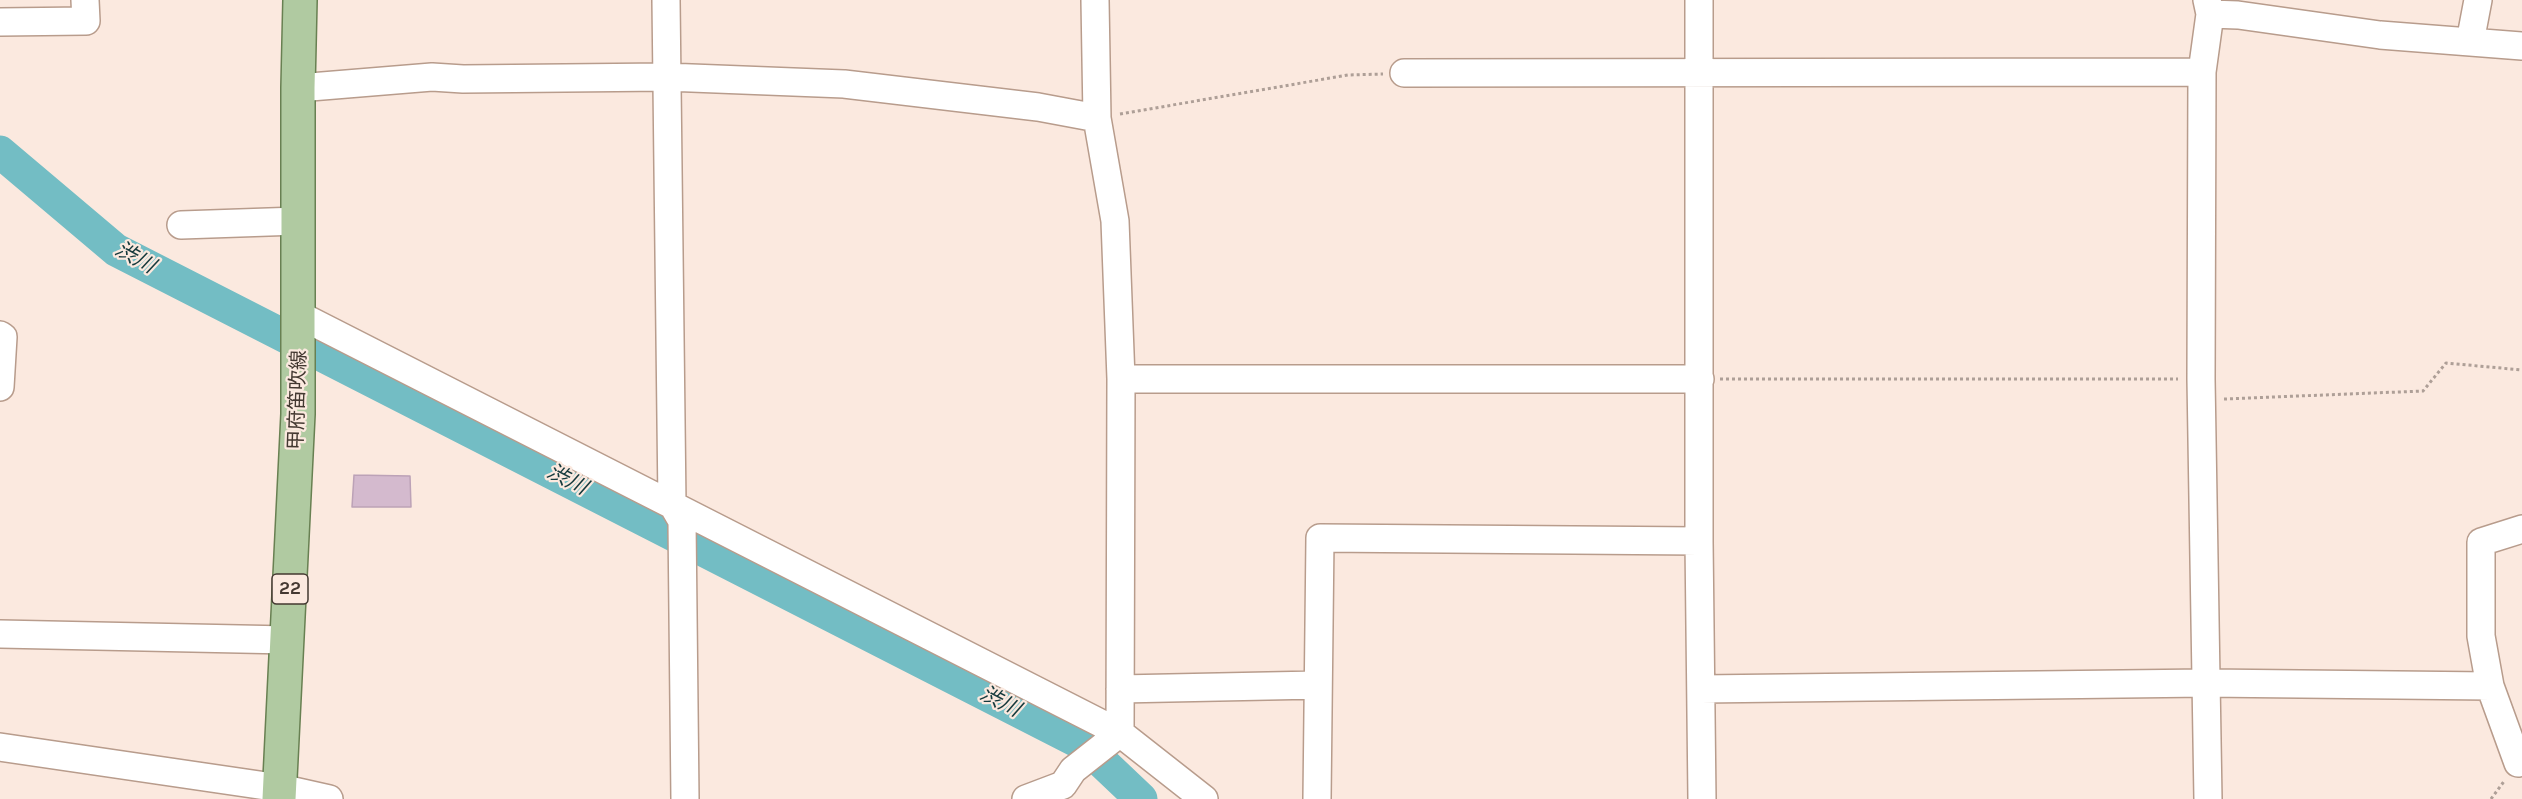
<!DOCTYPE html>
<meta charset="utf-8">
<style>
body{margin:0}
canvas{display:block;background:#fbe9df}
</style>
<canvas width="2522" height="799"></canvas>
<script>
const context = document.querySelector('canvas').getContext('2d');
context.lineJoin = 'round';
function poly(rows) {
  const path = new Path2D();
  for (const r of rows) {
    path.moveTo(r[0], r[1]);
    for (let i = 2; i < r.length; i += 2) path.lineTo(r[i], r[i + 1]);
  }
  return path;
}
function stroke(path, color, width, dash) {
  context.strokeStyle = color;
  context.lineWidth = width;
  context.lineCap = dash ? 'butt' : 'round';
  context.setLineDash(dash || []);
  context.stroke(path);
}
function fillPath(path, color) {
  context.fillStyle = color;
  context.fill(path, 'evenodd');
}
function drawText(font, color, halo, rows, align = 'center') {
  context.font = font + ' Karla,"Noto Sans JP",sans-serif';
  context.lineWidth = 4.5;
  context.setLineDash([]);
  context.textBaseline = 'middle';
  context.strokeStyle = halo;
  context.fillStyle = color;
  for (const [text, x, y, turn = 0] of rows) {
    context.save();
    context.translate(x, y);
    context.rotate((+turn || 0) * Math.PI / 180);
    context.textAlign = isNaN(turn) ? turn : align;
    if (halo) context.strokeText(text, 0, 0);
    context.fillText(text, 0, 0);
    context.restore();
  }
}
stroke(poly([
 [0,152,116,250,1083,744,1141,799]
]), '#73bdc4', 33);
const building = poly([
 [354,475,410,476,411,507,352,507,354,475]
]);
fillPath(building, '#d4bace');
stroke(building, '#bca2b7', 1.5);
const minor = poly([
 [666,0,672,504,682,521,685,799],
 [1095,0,1097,118,1115,221,1121,379,1120,733],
 [1699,0,1699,541,1702,799],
 [2207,0,2210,14,2202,72,2201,379,2208,799],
 [2210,14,2238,15,2380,35,2522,46],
 [0,22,86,21,85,0],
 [2470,42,2478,0],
 [1404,73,2202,72],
 [298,88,432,77,463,79,666,77,844,84,1038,107,1097,118],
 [181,225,298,221],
 [299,315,1120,733,1204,799],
 [0,335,3,337,0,387],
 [1121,379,1700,379],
 [0,634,288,640],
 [1120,689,1317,685],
 [1701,689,2206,683,2490,686],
 [0,747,280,788,329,799],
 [2518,763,2490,686,2481,636,2481,542,2522,529],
 [1026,799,1063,785,1073,770,1120,733],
 [1317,799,1320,538,1699,541]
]);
const major = poly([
 [279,799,298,414,298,88,300,0]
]);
stroke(minor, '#b89c8c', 30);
stroke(major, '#688052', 36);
stroke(poly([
 [1120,114,1348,75,1383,74],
 [1720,379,2178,379],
 [2224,399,2423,391,2446,363,2522,370],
 [2491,799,2505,780]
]), '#ae9f97', 3, [3, 3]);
stroke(minor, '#fff', 27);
stroke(major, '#b0caa1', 33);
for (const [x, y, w] of [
 [290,589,36]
]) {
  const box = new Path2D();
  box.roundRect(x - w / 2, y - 15, w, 30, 4.5);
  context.fillStyle = '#fbe9df';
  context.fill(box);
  stroke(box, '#433831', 1.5);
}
drawText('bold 18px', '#433831', null, [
 ["22",290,589]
]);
drawText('20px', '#433831', '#fbe9df', [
 ["甲府笛吹線",298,400,-88]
]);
drawText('italic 21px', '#14393c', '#fbe9df', [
 ["渋川",135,258,29],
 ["渋川",567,480,27],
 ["渋川",1000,702,27]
]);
</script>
